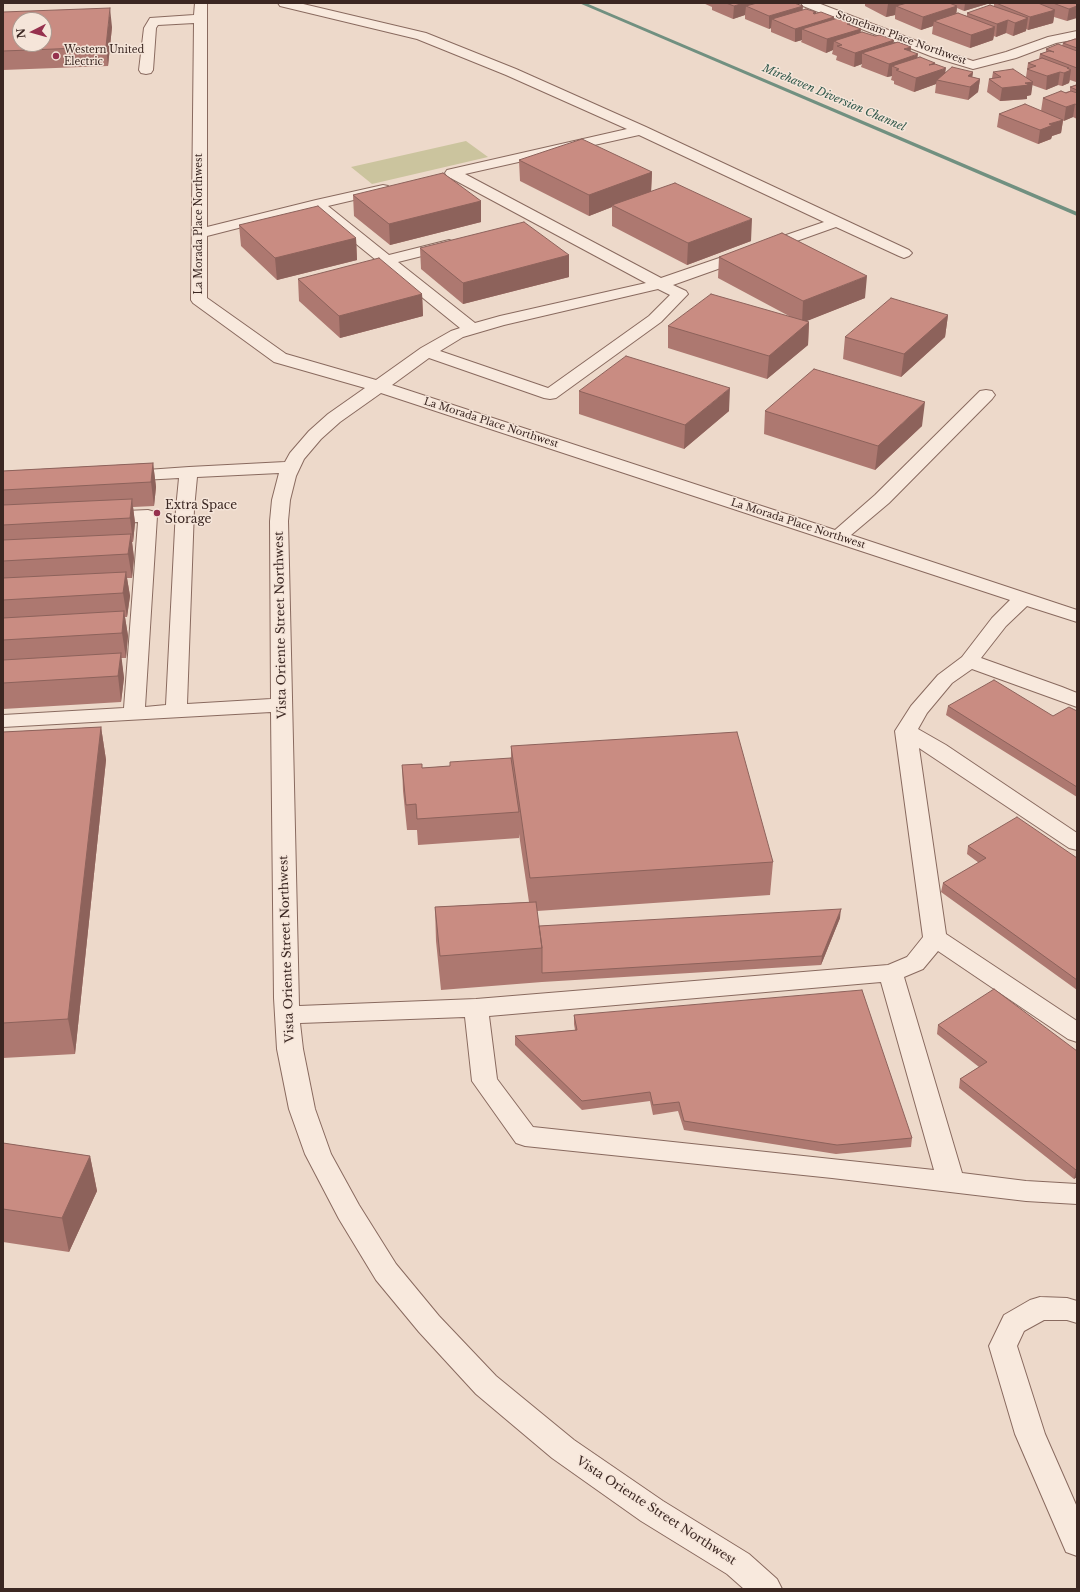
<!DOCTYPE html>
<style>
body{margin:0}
#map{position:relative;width:1080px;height:1592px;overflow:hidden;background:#edd9ca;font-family:"Libre Baskerville",serif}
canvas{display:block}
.frame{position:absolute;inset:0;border:4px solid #3b2722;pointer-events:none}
.north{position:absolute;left:12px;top:12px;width:40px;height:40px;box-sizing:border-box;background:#f5e5d9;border:1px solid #ab9990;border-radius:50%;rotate:264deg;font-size:11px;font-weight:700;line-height:16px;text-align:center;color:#3b2722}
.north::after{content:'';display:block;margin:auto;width:14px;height:18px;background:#96314e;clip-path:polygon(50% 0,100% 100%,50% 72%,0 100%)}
</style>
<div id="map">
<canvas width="1080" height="1592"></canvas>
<div class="frame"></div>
<div class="north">N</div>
</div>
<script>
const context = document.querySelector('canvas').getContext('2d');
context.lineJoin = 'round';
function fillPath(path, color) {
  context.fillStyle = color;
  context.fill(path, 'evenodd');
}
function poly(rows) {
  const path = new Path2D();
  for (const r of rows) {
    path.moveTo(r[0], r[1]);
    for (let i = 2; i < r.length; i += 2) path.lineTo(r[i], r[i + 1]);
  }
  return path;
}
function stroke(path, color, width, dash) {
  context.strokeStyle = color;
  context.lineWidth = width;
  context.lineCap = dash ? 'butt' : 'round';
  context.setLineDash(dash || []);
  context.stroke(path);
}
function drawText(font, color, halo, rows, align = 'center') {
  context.font = font + ' "Libre Baskerville",serif';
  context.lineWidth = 3;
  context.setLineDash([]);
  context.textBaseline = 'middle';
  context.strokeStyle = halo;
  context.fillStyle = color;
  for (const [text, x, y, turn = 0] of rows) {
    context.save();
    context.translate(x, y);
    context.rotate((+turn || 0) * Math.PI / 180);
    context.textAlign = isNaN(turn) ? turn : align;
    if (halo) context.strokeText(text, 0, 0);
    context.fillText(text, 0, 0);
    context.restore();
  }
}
fillPath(poly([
 [466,141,488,157,372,184,351,167]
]), '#cbc49e');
fillPath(poly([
 [579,3,586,3,1077,212,1077,216,579,3]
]), '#719080');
const minor = poly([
 [195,3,207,3,207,227,316,200,383,185,388,186,390,189,388,192,328,206,389,255,449,240,454,242,457,245,454,248,398,262,475,323,500,316,646,283,447,176,445,173,447,170,627,129,506,75,417,39,280,6,278,3,299,3,426,33,516,69,646,127,909,250,912,253,909,256,904,258,899,256,836,227,673,285,686,291,688,294,661,322,556,398,550,399,544,398,429,358,392,385,835,530,875,495,980,391,986,390,992,391,995,395,992,399,889,503,851,535,1077,610,1077,622,1027,606,1006,626,981,658,1062,687,1077,693,1077,707,972,669,952,683,927,713,918,729,946,745,1077,833,1077,850,1069,848,919,748,946,934,1077,1021,1077,1042,1068,1039,938,951,923,969,904,977,962,1173,1026,1181,1077,1184,1077,1204,1026,1201,832,1178,525,1146,516,1143,472,1081,465,1017,300,1023,303,1049,315,1109,331,1154,359,1205,396,1264,439,1316,496,1376,574,1440,663,1501,749,1554,777,1579,782,1589,744,1589,727,1574,641,1521,552,1458,476,1394,419,1332,376,1280,339,1219,305,1154,289,1109,277,1049,274,998,271,712,3,727,3,715,124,708,138,522,104,524,97,522,95,518,97,514,104,512,148,510,155,512,157,516,145,707,166,705,176,509,179,478,124,481,118,480,115,476,118,472,189,467,285,462,290,453,309,431,328,414,365,388,274,362,193,303,191,300,194,23,158,25,156,28,153,70,151,73,146,74,141,73,139,70,144,28,150,18,194,15,195,3],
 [639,135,824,222,661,278,465,174,639,135],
 [313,209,460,328,451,331,421,348,376,380,286,354,207,298,207,236,313,209],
 [658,289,670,295,649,316,548,388,440,351,463,337,504,325,658,289],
 [381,393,1010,600,992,618,962,657,938,675,911,706,895,731,923,937,907,957,888,965,476,999,299,1006,288,521,290,500,296,476,304,459,321,439,340,422,381,393],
 [279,473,272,500,270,521,271,699,187,704,194,509,197,477,279,473],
 [881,982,934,1170,533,1127,497,1079,489,1016,881,982],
 [801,3,818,3,943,51,973,61,1006,52,1048,37,1077,31,1077,39,1056,43,1016,58,973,69,933,57,803,6,801,3],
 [1040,1297,1067,1298,1077,1301,1077,1323,1067,1320,1044,1320,1024,1331,1017,1346,1045,1434,1077,1507,1077,1556,1066,1552,1015,1434,989,1346,1004,1315,1030,1300,1040,1297]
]);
stroke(minor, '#896a5f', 2);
fillPath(minor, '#f8e9dd');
fillPath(poly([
 [703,3,794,3,803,10,816,12,816,14,834,17,834,19,850,25,860,32,893,43,911,47,910,52,917,58,935,64,945,73,973,72,972,77,980,79,978,92,968,100,935,93,936,84,914,92,894,84,894,81,891,80,892,76,887,77,861,67,862,64,854,67,836,60,837,56,832,54,833,50,826,53,801,42,802,40,795,42,771,32,771,28,769,29,745,19,745,15,733,19,712,10,712,7],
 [865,3,987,3,987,4,964,11,957,8,956,13,967,16,967,13,994,6,994,3,1077,3,1067,21,1054,17,1053,23,1028,30,1026,29,1026,31,1013,36,1006,33,996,37,994,36,993,40,970,48,932,34,933,26,921,30,895,19,895,15,886,17,865,6],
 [3,14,112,27,108,66,3,70],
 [1077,39,1077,82,1076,82,1070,80,1069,83,1062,86,1058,85,1046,90,1032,85,1031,95,1027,96,1027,99,1000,101,987,92,989,79,992,78,993,72,1026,77,1028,63,1039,59,1040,54,1046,52,1046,49,1062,46,1063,43],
 [1077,84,1077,119,1073,117,1063,121,1061,133,1052,136,1051,139,1038,144,997,127,999,114,1041,111,1043,98,1070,91,1070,87],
 [519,160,652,172,651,191,751,241,687,265,612,226,612,207,589,216,520,181],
 [353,195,481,201,481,222,390,245,354,216],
 [239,225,356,238,357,260,277,280,241,246],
 [420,248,569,255,569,277,463,304,421,269],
 [719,257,865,298,806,321,809,322,808,345,767,379,668,348,668,326,789,316,718,278],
 [298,279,422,294,423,316,340,338,299,301],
 [948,315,945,337,901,377,843,359,845,337],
 [579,391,729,411,684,449,579,414],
 [765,411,922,426,875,470,764,434],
 [153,463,156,487,154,506,133,507,135,523,133,542,132,542,134,558,132,578,127,578,130,596,127,617,125,617,128,636,126,658,121,658,124,678,121,702,3,709,3,471],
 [948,706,1053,716,1077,711,1077,797,946,715],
 [101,727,106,760,75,1054,3,1058,3,732],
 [511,746,773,862,770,895,537,911,539,926,840,918,821,965,542,982,441,990,436,941,435,907,529,902,519,834,519,838,418,845,417,830,407,830,403,791,402,765,422,768,450,766,511,758],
 [968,846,1077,858,1077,990,941,892,943,883,979,863,967,854],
 [574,1015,912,1138,911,1147,836,1154,684,1130,678,1111,653,1115,650,1101,582,1110,515,1045,515,1036,575,1030,574,1024],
 [938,1025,1077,1051,1077,1177,1074,1179,959,1088,960,1079,979,1067,937,1034],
 [3,1143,90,1156,97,1191,69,1252,3,1242]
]), '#ad7870');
fillPath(poly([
 [744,3,773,3,746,6,745,15,733,19,734,6],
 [892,3,926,3,896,6,895,15,886,17,888,4],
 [965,3,987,3,987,4,964,11],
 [803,6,802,19,772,19,771,28,769,29,769,16],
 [957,6,956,19,934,21,933,26,921,30,923,17],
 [1077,6,1077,18,1067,21,1069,9],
 [110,8,112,27,108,66,106,47],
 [1055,10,1053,23,1028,30,1030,17],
 [816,12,815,23,834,17,833,30,802,29,802,40,795,42,795,29,813,13],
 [1028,18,1026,31,1013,36,1015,23],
 [1008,20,1006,33,996,37,997,24],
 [850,23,850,32,861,29,860,42,834,41,833,50,826,53,827,39,847,24],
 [995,27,993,40,970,48,971,35],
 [894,40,892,53,862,53,862,64,854,67,855,53],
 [911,47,910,57,918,54,916,68,892,66,892,76,887,77,889,64,904,49],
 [935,63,934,72,946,68,944,81,937,80,936,84,914,92,916,78,929,65],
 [1067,68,1069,68,1069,71,1071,70,1069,83,1062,86,1064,73],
 [973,72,971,85,968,76],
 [1060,72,1058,85,1046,90,1047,76],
 [980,79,978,92,968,100,970,87],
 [1033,82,1031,95,1027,96,1027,99,1000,101,1002,88],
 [1075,104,1073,117,1064,121,1066,107],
 [1063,120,1061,133,1052,136,1051,139,1038,144,1040,130,1049,124],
 [652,172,651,193,612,205,612,207,589,216,589,195],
 [481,201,481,222,390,245,389,224],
 [752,219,751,241,687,265,688,243],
 [356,238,357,260,277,280,275,258],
 [569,255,569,277,463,304,463,283],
 [867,276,865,298,802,323,803,301],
 [422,294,423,316,340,338,339,316],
 [948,315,945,337,901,377,904,354],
 [809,322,808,345,767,379,769,356],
 [730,388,729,411,684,449,685,425],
 [925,402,922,426,875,470,878,446],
 [153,463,156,487,154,506,151,482],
 [132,499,135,523,133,542,130,518],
 [131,534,134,558,132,578,128,554],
 [126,572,130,596,127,617,123,593],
 [124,611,128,636,126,658,122,633],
 [121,653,124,678,121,702,118,676],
 [101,727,106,760,75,1054,68,1019],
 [841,909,840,918,821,965,822,956],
 [90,1156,97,1191,69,1252,62,1218],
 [1077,1169,1077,1177,1074,1179,1076,1170]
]), '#8d625b');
const building = poly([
 [726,3,744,3,734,6,726,3],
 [757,3,794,3,803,6,769,16,746,6,757,3],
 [907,3,949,3,957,6,923,17,896,6,907,3],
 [996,3,1038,3,1055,10,1030,17,996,3],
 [1053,3,1077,3,1077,6,1069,9,1053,3],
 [990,5,1028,18,1015,23,1008,20,997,24,967,13,990,5],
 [110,8,106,47,3,51,3,12,110,8],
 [20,20,44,20,44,44,20,44,20,20],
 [806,9,816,12,813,13,814,14,821,12,834,17,795,29,772,19,806,9],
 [958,13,995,27,971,35,934,21,958,13],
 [838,18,850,23,847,24,861,29,827,39,802,29,838,18],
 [862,32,875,36,880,35,894,40,855,53,837,46,842,45,834,41,862,32],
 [1075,39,1077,39,1077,48,1063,43,1075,39],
 [898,42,911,47,904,49,918,54,889,64,862,53,898,42],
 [1058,44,1077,51,1077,68,1040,54,1049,51,1054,52,1046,49,1058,44],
 [920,57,935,63,929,65,935,64,946,68,916,78,896,70,899,69,892,66,920,57],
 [1042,58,1069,68,1067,68,1071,70,1064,73,1060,72,1047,76,1027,69,1036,66,1028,63,1042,58],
 [952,67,973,72,968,76,980,79,970,87,937,80,952,67],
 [1013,69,1033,82,1025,83,1029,85,1002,88,989,79,1001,77,993,72,1013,69],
 [1077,85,1077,90,1070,87,1077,85],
 [1061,91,1066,93,1071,91,1077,93,1077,105,1075,104,1066,107,1043,98,1061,91],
 [1025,104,1063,120,1049,124,1053,125,1040,130,999,114,1025,104],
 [582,139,652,172,589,195,519,160,582,139],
 [443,173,481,201,389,224,353,195,443,173],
 [675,183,752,219,688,243,612,205,675,183],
 [318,206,356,238,275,258,239,225,318,206],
 [524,222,569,255,463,283,420,248,524,222],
 [782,233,867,276,803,301,719,257,782,233],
 [379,258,422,294,339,316,298,279,379,258],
 [711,294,809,322,769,356,668,326,711,294],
 [891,298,948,315,904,354,845,337,891,298],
 [626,356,730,388,685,425,579,391,626,356],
 [814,369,925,402,878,446,765,411,814,369],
 [153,463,151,482,3,490,3,471,153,463],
 [132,499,130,518,3,525,3,505,132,499],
 [131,534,128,554,3,561,3,540,131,534],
 [126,572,123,593,3,600,3,578,126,572],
 [124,611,122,633,3,640,3,618,124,611],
 [121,653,118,676,3,683,3,660,121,653],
 [994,680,1053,716,1069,707,1077,711,1077,787,948,706,994,680],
 [101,727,68,1019,3,1023,3,732,101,727],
 [737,732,773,862,530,878,511,746,737,732],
 [511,758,519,812,417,819,416,804,406,805,402,765,422,764,422,768,450,766,450,762,511,758],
 [1017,817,1077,858,1077,980,943,883,986,858,968,846,1017,817],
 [536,902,542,948,440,956,435,907,536,902],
 [841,909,822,956,542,973,542,948,539,926,841,909],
 [994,989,1077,1051,1077,1169,1076,1170,960,1079,987,1062,938,1025,994,989],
 [862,990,912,1138,837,1145,684,1121,679,1102,653,1105,650,1092,582,1101,515,1036,577,1030,574,1015,862,990],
 [3,1143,90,1156,62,1218,3,1209,3,1143]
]);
fillPath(building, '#c98c82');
stroke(building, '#8d625b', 1);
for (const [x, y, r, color] of [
 [56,56,4,"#96314e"],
 [157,513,4,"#96314e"]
]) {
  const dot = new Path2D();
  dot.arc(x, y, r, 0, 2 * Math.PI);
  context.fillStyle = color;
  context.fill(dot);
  stroke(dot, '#f5e5d9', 1.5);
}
drawText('10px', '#3b2722', '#f5e5d9', [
 ["Stoneham Place Northwest",901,38,20],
 ["La Morada Place Northwest",199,224,-90],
 ["La Morada Place Northwest",491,423,18],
 ["La Morada Place Northwest",798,524,18]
]);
drawText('10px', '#3b2722', '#f5e5d9', [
 ["Western United",64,50],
 ["Electric",64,62]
], 'left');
drawText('italic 11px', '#32594c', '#f5e5d9', [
 ["Mirehaven Diversion Channel",834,98,23]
]);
drawText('12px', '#3b2722', '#f5e5d9', [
 ["Extra Space",165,506],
 ["Storage",165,520]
], 'left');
drawText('12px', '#3b2722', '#f5e5d9', [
 ["Vista Oriente Street Northwest",281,625,-91],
 ["Vista Oriente Street Northwest",287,949,-92],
 ["Vista Oriente Street Northwest",656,1511,33]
]);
</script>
